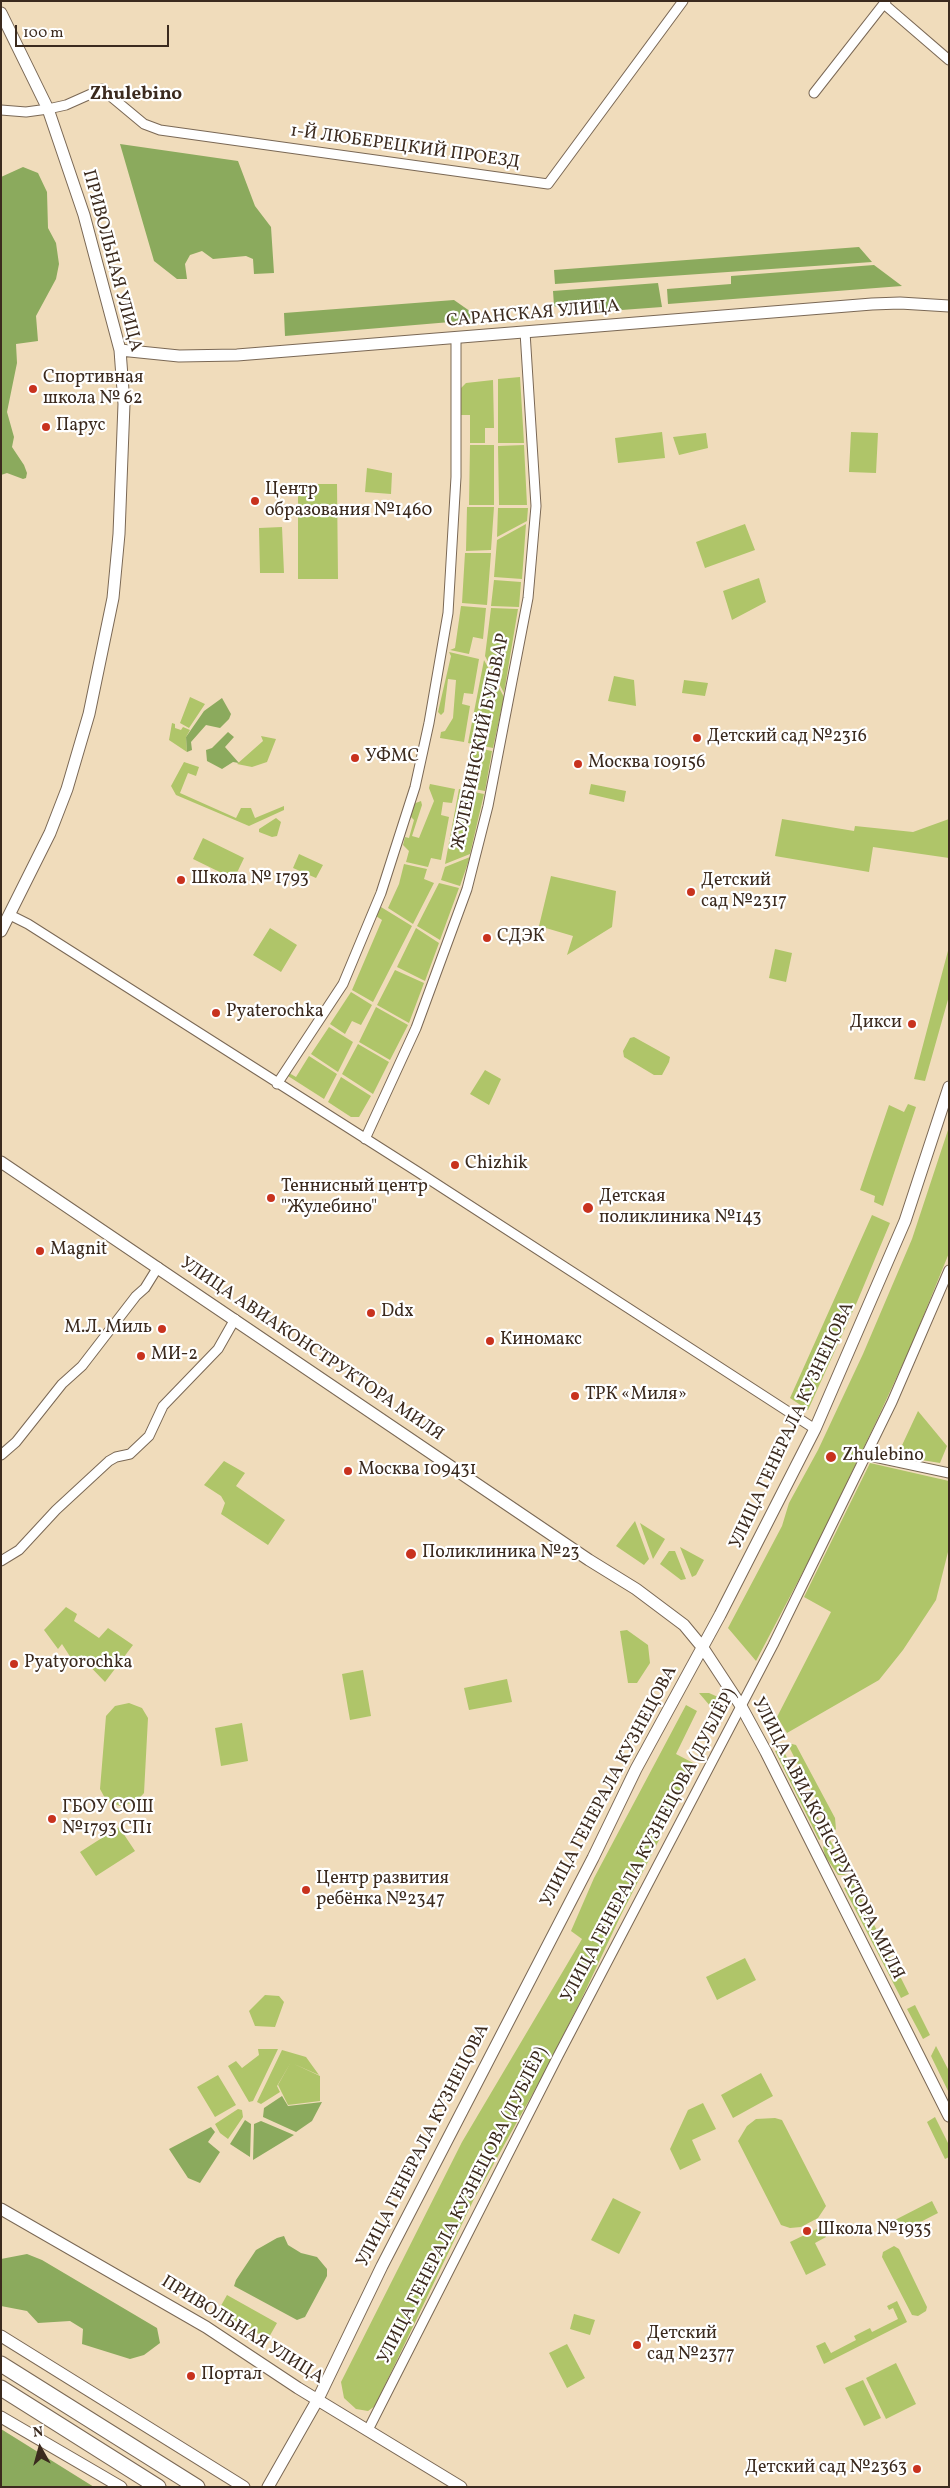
<!DOCTYPE html>
<meta charset="utf-8">
<style>
body{margin:0}
#map{position:relative;width:950px;height:2488px;overflow:hidden;background:#f0dcbb;font-family:Vollkorn,serif}
canvas{display:block}
.frame{position:absolute;inset:0;border:2px solid #3b2a1e;pointer-events:none}
.north{position:absolute;left:15px;top:2423px;width:50px;height:50px;-webkit-text-stroke:4px #fff;paint-order:stroke;rotate:353deg;font-size:14px;font-weight:700;line-height:20px;text-align:center;color:#3b2a1e}
.north::after{content:'';display:block;margin:auto;width:18px;height:22px;background:#3b2a1e;clip-path:polygon(50% 0,100% 100%,50% 72%,0 100%)}
.scale{position:absolute;left:15px;top:25px;width:154px;height:22px;box-sizing:border-box;border:2px solid #3b2a1e;border-top:0;padding-left:6px;font-size:15px;line-height:18px;white-space:nowrap;color:#3b2a1e;-webkit-text-stroke:4px #fff;paint-order:stroke}
</style>
<div id="map">
<canvas width="950" height="2488"></canvas>
<div class="frame"></div>
<div class="north">N</div>
<div class="scale">100 m</div>
</div>
<script>
const context = document.querySelector('canvas').getContext('2d');
context.lineJoin = 'round';
function fillPath(path, color) {
  context.fillStyle = color;
  context.fill(path, 'evenodd');
}
function poly(rows) {
  const path = new Path2D();
  for (const r of rows) {
    path.moveTo(r[0], r[1]);
    for (let i = 2; i < r.length; i += 2) path.lineTo(r[i], r[i + 1]);
  }
  return path;
}
function stroke(path, color, width, dash) {
  context.strokeStyle = color;
  context.lineWidth = width;
  context.lineCap = dash ? 'butt' : 'round';
  context.setLineDash(dash || []);
  context.stroke(path);
}
function drawText(font, color, halo, rows, align = 'center') {
  context.font = font + ' Vollkorn,serif';
  context.lineWidth = 4.5;
  context.setLineDash([]);
  context.textBaseline = 'middle';
  context.strokeStyle = halo;
  context.fillStyle = color;
  for (const [text, x, y, turn = 0] of rows) {
    context.save();
    context.translate(x, y);
    context.rotate((+turn || 0) * Math.PI / 180);
    context.textAlign = isNaN(turn) ? turn : align;
    if (halo) context.strokeText(text, 0, 0);
    context.fillText(text, 0, 0);
    context.restore();
  }
}
fillPath(poly([
 [520,377,524,443,498,443,498,379],
 [493,380,494,428,485,428,485,443,470,443,470,415,461,415,461,388,466,383],
 [662,432,665,458,618,463,615,438],
 [851,432,878,433,876,473,849,472],
 [706,433,708,448,679,455,673,437],
 [470,445,494,445,494,505,469,505],
 [524,445,527,505,499,505,498,446],
 [367,468,392,473,391,494,365,492],
 [337,484,338,579,298,579,298,484],
 [467,507,494,507,491,550,466,551],
 [498,508,528,508,527,521,497,537],
 [526,524,522,579,494,577,497,540],
 [745,524,755,550,705,568,696,542],
 [282,527,284,573,260,573,259,528],
 [465,553,491,553,487,605,462,603],
 [759,578,766,602,732,620,723,591],
 [494,580,521,582,519,607,491,606],
 [461,606,486,608,483,639,473,637,469,654,450,650,455,648],
 [491,608,518,609,504,693,485,656],
 [449,652,479,659,473,694,464,693,462,704,470,706,464,742,440,738,441,732,445,731,453,718,456,680,448,679,444,712,441,715,438,712,451,656],
 [484,660,504,697,493,748,468,743],
 [614,676,634,680,636,706,608,701],
 [684,680,708,683,705,696,682,693],
 [190,697,205,704,189,728,180,723],
 [172,723,175,724,175,728,181,730,183,727,190,730,186,737,187,752,169,740],
 [261,736,276,739,267,762,252,767,237,764,263,741],
 [472,747,492,751,485,791,464,787],
 [184,762,199,767,196,776,188,773,180,793,236,818,241,808,251,808,255,818,284,806,284,810,249,826,176,795,171,786],
 [430,784,455,789,452,803,443,802,441,815,449,817,441,860,431,858,428,867,406,862,409,851,403,845,405,837,409,838,414,820,410,816,413,804,421,801,422,805,412,836,419,838,434,801,429,788],
 [591,784,626,791,624,802,589,794],
 [459,789,484,794,470,854,445,864],
 [276,818,281,822,277,836,272,837,259,832,259,829],
 [782,819,854,831,855,826,913,832,949,819,949,858,873,847,869,872,775,856],
 [203,838,244,858,234,879,193,859],
 [299,854,323,865,316,878,293,868],
 [470,857,460,886,441,880,445,867],
 [404,864,427,869,424,879,434,883,413,924,388,908,399,884],
 [551,876,616,891,612,927,567,955,573,936,539,926],
 [439,883,459,888,440,940,417,926],
 [381,907,412,926,373,1002,352,990,382,920,376,916],
 [270,928,297,945,281,972,253,955],
 [416,928,439,943,425,981,397,967],
 [949,947,949,996,925,1081,914,1079],
 [775,949,792,953,786,982,769,978],
 [395,970,424,983,409,1023,377,1005],
 [351,992,372,1005,361,1025,352,1021,345,1034,330,1024],
 [376,1007,408,1025,390,1060,359,1042],
 [329,1027,353,1042,338,1072,311,1054],
 [634,1037,670,1057,669,1062,662,1075,654,1075,624,1057,623,1051,630,1038],
 [358,1044,389,1062,373,1094,342,1074],
 [309,1056,337,1074,324,1099,288,1076,289,1073,296,1077],
 [485,1070,501,1079,489,1105,470,1094],
 [341,1077,371,1096,359,1117,351,1117,328,1102],
 [908,1104,916,1107,883,1206,874,1202,875,1196,860,1190,889,1105,904,1112],
 [949,1127,949,1253,912,1344,876,1422,815,1549,756,1661,728,1628,782,1526,789,1503,818,1450,863,1354,912,1239],
 [872,1215,890,1223,857,1302,808,1410,790,1398],
 [918,1411,947,1446,940,1463,897,1456],
 [224,1461,245,1473,236,1486,285,1520,268,1545,221,1514,225,1503,221,1496,204,1485],
 [870,1463,949,1481,949,1548,936,1600,903,1650,879,1680,787,1733,777,1717,831,1612,804,1597],
 [635,1521,649,1559,644,1565,616,1546],
 [640,1523,665,1539,653,1559],
 [680,1547,704,1560,696,1575,692,1577],
 [669,1551,675,1551,686,1579,681,1580,660,1564],
 [66,1607,77,1614,74,1621,99,1638,108,1628,133,1645,105,1682,82,1658,70,1669,71,1658,62,1644,58,1649,44,1630],
 [627,1630,648,1645,650,1663,637,1683,628,1683,620,1631],
 [363,1670,371,1716,350,1720,342,1674],
 [507,1679,512,1702,469,1710,464,1688],
 [699,1693,709,1693,718,1697,724,1708,723,1721],
 [129,1703,142,1708,148,1718,144,1793,136,1802,120,1806,106,1800,100,1789,106,1716,115,1706],
 [686,1705,697,1711,676,1754,697,1765,620,1917,581,2000,542,2077,473,2201,375,2406,368,2411,356,2409,344,2398,341,2382,462,2142,582,1939,571,1931,594,1878],
 [242,1723,248,1761,221,1766,215,1728],
 [792,1744,796,1745,835,1818,836,1829,833,1832,788,1745],
 [782,1748,827,1835,819,1840,775,1751],
 [119,1827,135,1851,96,1876,80,1852],
 [830,1840,848,1873,844,1875,838,1875,825,1856,823,1847],
 [853,1883,909,1994,901,1998,844,1888],
 [745,1958,756,1980,717,2000,706,1977],
 [265,1995,279,1996,284,2002,275,2027,255,2026,249,2011],
 [915,2005,930,2035,923,2039,907,2009],
 [936,2046,949,2071,949,2093,931,2056],
 [258,2049,278,2049,253,2101,249,2102,228,2066,236,2061,242,2068,259,2055],
 [282,2050,306,2057,319,2075,294,2064,320,2076,320,2101,288,2105,278,2085,291,2062,277,2086,280,2092,261,2104,257,2102],
 [761,2073,773,2096,733,2118,721,2095],
 [218,2075,236,2105,215,2117,197,2087],
 [703,2103,716,2129,692,2140,701,2160,680,2170,670,2149,688,2110],
 [238,2109,242,2110,243,2117,228,2139,220,2133,215,2124],
 [935,2117,949,2145,949,2157,945,2159,927,2122],
 [775,2118,782,2120,826,2206,818,2218,801,2227,790,2228,781,2225,738,2141,747,2126,756,2119],
 [613,2198,641,2212,619,2254,591,2240],
 [932,2201,938,2213,899,2233,893,2221],
 [821,2227,826,2237,815,2243,826,2265,806,2275,790,2242],
 [894,2246,899,2249,927,2307,926,2311,918,2316,912,2315,882,2257,883,2252],
 [227,2295,277,2323,268,2339,218,2311],
 [897,2301,907,2322,824,2364,816,2346,825,2342,831,2353,856,2340,854,2336,870,2328,872,2332,898,2319,893,2308,889,2310,887,2306],
 [574,2314,595,2320,590,2335,570,2329],
 [567,2344,585,2378,567,2388,549,2353],
 [896,2363,916,2404,886,2419,866,2378],
 [863,2380,881,2418,864,2426,845,2388]
]), '#afc569');
fillPath(poly([
 [120,144,238,161,255,206,271,227,274,273,254,274,253,259,246,256,213,259,202,251,190,255,185,264,187,279,177,279,154,261],
 [23,167,38,173,47,192,48,228,56,243,59,264,56,279,36,316,38,341,16,344,17,363,7,412,14,437,12,447,24,465,27,473,26,478,23,479,7,473,1,475,1,177],
 [859,247,872,262,555,284,554,270],
 [874,265,902,286,668,304,667,289,731,284,731,276],
 [658,283,662,307,581,313,581,309,567,310,554,306,553,291],
 [454,300,474,314,474,320,285,336,284,313],
 [222,698,231,714,229,719,220,728,206,725,191,742,192,750,187,752,186,737,204,711],
 [228,732,234,737,225,747,239,763,233,762,222,769,207,761,206,750,212,748],
 [282,2096,288,2106,322,2102,312,2121,296,2132,263,2117,264,2108],
 [245,2120,251,2124,250,2157,230,2144],
 [261,2121,294,2135,253,2160,254,2124],
 [211,2127,215,2132,208,2142,220,2152,200,2183,188,2178,169,2149],
 [284,2236,288,2245,301,2253,317,2257,327,2269,327,2276,305,2317,297,2320,234,2286,236,2280,256,2250,277,2238],
 [27,2254,42,2260,157,2328,160,2343,144,2355,130,2359,82,2344,83,2329,70,2321,38,2323,27,2311,1,2306,1,2259],
 [1,2429,94,2487,1,2487]
]), '#8baa5d');
const street = poly([
 [884,4,949,60],
 [814,93,886,1],
 [1,110,26,112,48,109,66,105,102,89,144,124,160,130,548,184,683,1],
 [10,915,28,924,418,1172,815,1429],
 [277,1084,343,984,381,893,415,787,429,723,448,613,456,477,456,339],
 [365,1139,416,1028,467,889,488,806,528,598,536,506,525,332],
 [1,1455,16,1442,62,1384,82,1366,136,1296,145,1288,158,1267],
 [865,1455,949,1473],
 [1,1561,19,1550,56,1510,109,1461,116,1457,130,1454,149,1436,163,1406,218,1349,235,1319],
 [368,2430,558,2056,773,1645,892,1402,949,1270]
]);
const secondary = poly([
 [1,13,48,109,84,215,120,350,124,404,119,534,113,598,89,714,67,789,50,833,1,931],
 [120,350,179,356,237,355,872,304,900,303,949,306],
 [1,1162,589,1560,636,1589,684,1625,703,1648,741,1706,766,1752,949,2116],
 [1,2209,206,2327,298,2388,461,2487],
 [1,2336,244,2487],
 [1,2417,121,2487],
 [268,2487,318,2399,382,2266,593,1858,636,1769,720,1615,815,1429,905,1221,949,1087]
]);
const highway = poly([
 [1,2364,197,2487],
 [1,2388,158,2487]
]);
stroke(street, '#7a6855', 11);
stroke(secondary, '#7a6855', 13);
stroke(highway, '#7a6855', 17);
stroke(street, '#fff', 9);
stroke(secondary, '#fff', 11);
stroke(highway, '#fff', 15);
for (const [x, y, r, color] of [
 [33,389,5,"#c8321e"],
 [46,427,5,"#c8321e"],
 [255,501,5,"#c8321e"],
 [697,738,5,"#c8321e"],
 [355,758,5,"#c8321e"],
 [578,764,5,"#c8321e"],
 [181,880,5,"#c8321e"],
 [691,892,5,"#c8321e"],
 [487,938,5,"#c8321e"],
 [216,1013,5,"#c8321e"],
 [912,1024,5,"#c8321e"],
 [455,1165,5,"#c8321e"],
 [271,1198,5,"#c8321e"],
 [588,1208,6,"#c8321e"],
 [40,1251,5,"#c8321e"],
 [371,1313,5,"#c8321e"],
 [162,1329,5,"#c8321e"],
 [490,1341,5,"#c8321e"],
 [141,1356,5,"#c8321e"],
 [575,1396,5,"#c8321e"],
 [831,1457,6,"#c8321e"],
 [348,1471,5,"#c8321e"],
 [411,1554,6,"#c8321e"],
 [14,1664,5,"#c8321e"],
 [52,1819,5,"#c8321e"],
 [306,1890,5,"#c8321e"],
 [807,2231,5,"#c8321e"],
 [637,2345,5,"#c8321e"],
 [191,2376,5,"#c8321e"],
 [917,2469,5,"#c8321e"]
]) {
  const dot = new Path2D();
  dot.arc(x, y, r, 0, 2 * Math.PI);
  context.fillStyle = color;
  context.fill(dot);
  stroke(dot, '#fff', 2);
}
drawText('18px', '#3b2a1e', '#fff', [
 ["1-Й ЛЮБЕРЕЦКИЙ ПРОЕЗД",405,148,8],
 ["ПРИВОЛЬНАЯ УЛИЦА",111,261,75],
 ["САРАНСКАЯ УЛИЦА",533,315,-5],
 ["ЖУЛЕБИНСКИЙ БУЛЬВАР",482,742,-78],
 ["УЛИЦА АВИАКОНСТРУКТОРА МИЛЯ",311,1350,34],
 ["УЛИЦА ГЕНЕРАЛА КУЗНЕЦОВА",793,1426,-65],
 ["УЛИЦА ГЕНЕРАЛА КУЗНЕЦОВА",610,1787,-62],
 ["УЛИЦА АВИАКОНСТРУКТОРА МИЛЯ",827,1839,63],
 ["УЛИЦА ГЕНЕРАЛА КУЗНЕЦОВА (ДУБЛЁР)",650,1846,-62],
 ["УЛИЦА ГЕНЕРАЛА КУЗНЕЦОВА",424,2146,-63],
 ["УЛИЦА ГЕНЕРАЛА КУЗНЕЦОВА (ДУБЛЁР)",464,2206,-63],
 ["ПРИВОЛЬНАЯ УЛИЦА",242,2331,32]
]);
drawText('18px', '#3b2a1e', '#fff', [
 ["Спортивная",43,379],
 ["школа № 62",43,400],
 ["Парус",56,427],
 ["Центр",265,491],
 ["образования №1460",265,512],
 ["Детский сад №2316",707,738],
 ["УФМС",365,758],
 ["Москва 109156",588,764],
 ["Школа № 1793",191,880],
 ["Детский",701,882],
 ["сад №2317",701,903],
 ["СДЭК",497,938],
 ["Pyaterochka",226,1013],
 ["Дикси",902,1024,"right"],
 ["Chizhik",465,1165],
 ["Теннисный центр",281,1188],
 ["\"Жулебино\"",281,1209],
 ["Детская",599,1198],
 ["поликлиника №143",599,1219],
 ["Magnit",50,1251],
 ["Ddx",381,1313],
 ["М.Л. Миль",152,1329,"right"],
 ["Киномакс",500,1341],
 ["МИ-2",151,1356],
 ["ТРК «Миля»",585,1396],
 ["Zhulebino",842,1457],
 ["Москва 109431",358,1471],
 ["Поликлиника №23",422,1554],
 ["Pyatyorochka",24,1664],
 ["ГБОУ СОШ",62,1809],
 ["№1793 СП1",62,1830],
 ["Центр развития",316,1880],
 ["ребёнка №2347",316,1901],
 ["Школа №1935",817,2231],
 ["Детский",647,2335],
 ["сад №2377",647,2356],
 ["Портал",201,2376],
 ["Детский сад №2363",907,2469,"right"]
], 'left');
drawText('bold 19px', '#3b2a1e', '#fff', [
 ["Zhulebino",136,96]
]);
</script>
